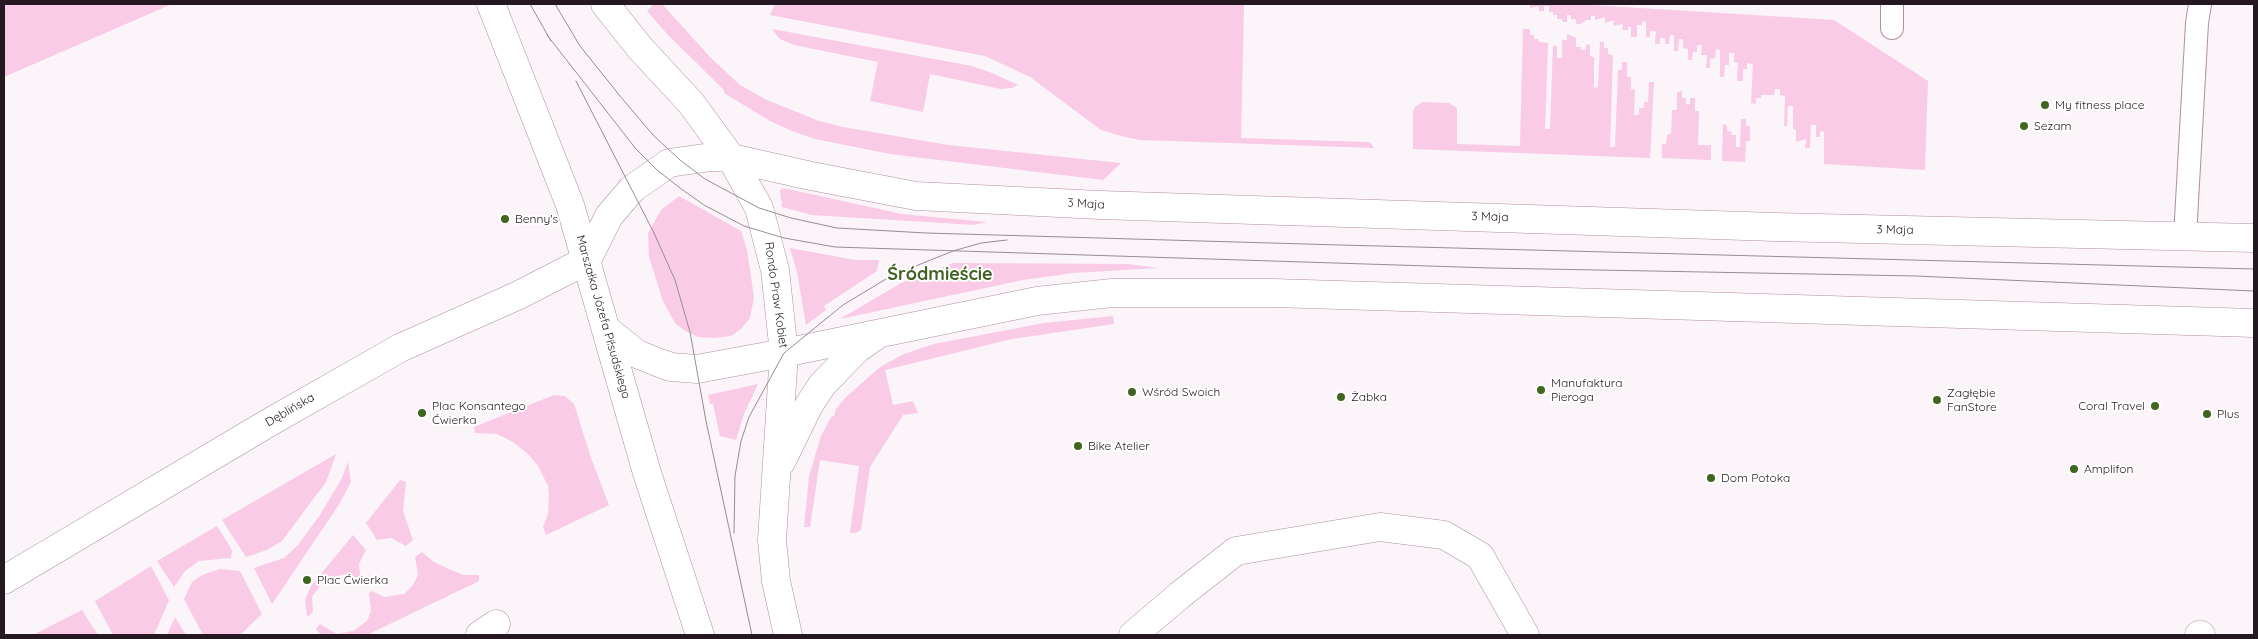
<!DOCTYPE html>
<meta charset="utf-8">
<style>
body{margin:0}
#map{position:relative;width:2258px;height:639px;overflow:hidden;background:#fbf4f8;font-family:Quicksand,sans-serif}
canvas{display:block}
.frame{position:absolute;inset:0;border:5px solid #251820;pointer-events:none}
</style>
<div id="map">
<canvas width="2258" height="639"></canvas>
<div class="frame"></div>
</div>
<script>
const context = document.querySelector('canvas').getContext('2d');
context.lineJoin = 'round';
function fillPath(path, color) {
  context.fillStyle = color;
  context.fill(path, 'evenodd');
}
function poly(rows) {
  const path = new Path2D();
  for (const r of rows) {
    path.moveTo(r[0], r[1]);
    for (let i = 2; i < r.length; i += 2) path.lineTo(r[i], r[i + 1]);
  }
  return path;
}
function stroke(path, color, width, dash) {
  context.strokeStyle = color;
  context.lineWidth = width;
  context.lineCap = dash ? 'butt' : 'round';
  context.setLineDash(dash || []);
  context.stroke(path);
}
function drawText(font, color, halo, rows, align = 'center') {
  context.font = font + ' Quicksand,sans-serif';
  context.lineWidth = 4;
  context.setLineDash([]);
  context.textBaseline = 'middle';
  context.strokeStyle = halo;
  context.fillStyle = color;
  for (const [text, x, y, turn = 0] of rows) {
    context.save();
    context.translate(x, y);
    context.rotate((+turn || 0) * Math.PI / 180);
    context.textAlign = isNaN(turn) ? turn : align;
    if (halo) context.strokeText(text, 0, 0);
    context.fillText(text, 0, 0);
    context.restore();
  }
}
fillPath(poly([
 [4,4,172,4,4,77],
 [654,4,662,4,710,57,740,85,767,100,819,121,843,127,948,145,1121,163,1103,180,890,154,815,139,792,131,770,121,724,93,724,90,668,35,647,11],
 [775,4,1244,4,1241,138,1368,142,1371,143,1374,148,1140,140,1121,136,1101,130,1030,77,985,56,770,15],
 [1530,4,1575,4,1834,20,1928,81,1925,170,1824,164,1824,132,1820,131,1820,137,1816,137,1816,125,1811,125,1810,148,1805,148,1806,139,1796,142,1796,130,1793,129,1793,106,1788,106,1787,126,1784,126,1785,96,1780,95,1780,89,1775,89,1774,95,1761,95,1761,98,1756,98,1756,104,1751,103,1753,64,1747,63,1747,69,1743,69,1743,81,1737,81,1738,63,1734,62,1734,53,1729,53,1729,65,1725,65,1724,77,1720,77,1720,50,1716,49,1715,58,1710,59,1710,68,1706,68,1707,55,1701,55,1702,45,1697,45,1697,52,1693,52,1692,60,1688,60,1688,49,1683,48,1683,39,1679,39,1678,51,1674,51,1674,35,1670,35,1669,44,1665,44,1665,38,1660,38,1660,44,1655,44,1656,31,1650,31,1650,37,1646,37,1646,22,1642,21,1642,25,1637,25,1637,37,1631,37,1631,27,1628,27,1628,30,1622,30,1623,24,1613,26,1614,20,1605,23,1605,17,1595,20,1595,16,1591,16,1591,20,1586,20,1581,24,1576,24,1576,19,1571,19,1571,15,1567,15,1567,22,1563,22,1562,19,1557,19,1557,15,1553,15,1553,12,1549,12,1549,6,1544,6,1544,11,1539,11,1539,6,1530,8],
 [772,29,972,66,992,73,1018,85,1012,88,1001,89,930,74,923,112,870,101,878,62,794,45,780,39],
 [1523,29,1530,29,1530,35,1534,35,1534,39,1538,39,1539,42,1548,43,1545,129,1550,129,1553,46,1557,46,1557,58,1562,58,1562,40,1567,40,1567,34,1576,38,1576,47,1581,47,1581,50,1586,50,1586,44,1590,45,1590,56,1594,57,1594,88,1598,87,1600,42,1604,42,1604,48,1608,48,1608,54,1613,55,1610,147,1615,147,1618,70,1622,70,1622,62,1627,62,1627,77,1631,77,1631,89,1635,90,1634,115,1639,115,1639,108,1644,108,1644,102,1648,102,1649,82,1654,82,1650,158,1413,149,1413,111,1416,106,1423,102,1449,103,1457,108,1457,144,1520,146],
 [1682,91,1682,98,1686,98,1686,104,1690,104,1690,98,1695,98,1695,111,1699,111,1698,145,1711,145,1711,160,1662,158,1662,144,1666,144,1667,135,1671,134,1672,110,1677,110,1677,92],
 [1741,119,1746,119,1746,126,1750,126,1750,141,1746,141,1745,162,1722,161,1723,124,1727,125,1727,131,1732,132,1731,135,1736,135,1736,147,1740,147],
 [783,188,902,214,987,222,974,225,812,215,782,207,780,190],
 [679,196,741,231,747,250,754,297,750,318,741,329,731,336,715,338,698,337,685,331,675,323,663,301,649,257,648,233,661,210],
 [790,248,855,260,879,260,877,271,824,306,826,310,806,325,797,272],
 [953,263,1128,264,1160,268,1073,273,1023,280,840,319,901,283],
 [1113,316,1114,324,1012,339,885,370,893,405,913,401,918,413,903,415,870,467,861,530,856,533,850,533,859,466,820,460,810,527,804,527,809,476,821,436,831,417,834,416,836,409,846,397,880,367,904,354,934,344,1044,323],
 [758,384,744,414,736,440,720,436,713,404,710,404,708,395],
 [554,395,565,396,574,404,591,458,609,505,546,535,543,527,548,514,549,495,548,486,538,466,529,455,513,442,497,434,475,433,474,427],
 [336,454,326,482,282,541,267,550,246,557,222,520],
 [348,462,351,482,340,503,272,604,254,568,284,558,298,545,320,515,342,478],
 [400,480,406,482,403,511,413,540,406,546,391,538,377,540,366,523],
 [217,526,232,550,231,558,199,561,185,571,174,587,157,561],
 [353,535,366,550,359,564,361,582,346,574,325,579,312,597,313,612,307,617,305,600,311,586],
 [422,552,434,562,451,570,464,575,479,575,479,581,367,635,321,635,316,629,320,624,337,634,353,631,367,621,371,611,369,593,372,591,384,597,404,594,413,585,418,575,415,557],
 [151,566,169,600,154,635,113,635,95,601],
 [220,569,240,571,262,614,240,635,203,635,184,599,192,582,202,575],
 [82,610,98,635,33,635],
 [175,617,186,635,167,635]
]), '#f9cbe6');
const lane = poly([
 [1892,28,1892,4],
 [2185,237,2197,23,2200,4]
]);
const street = poly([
 [480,635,496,624],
 [1133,635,1180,595,1236,551,1380,527,1444,535,1480,556,1525,635],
 [2199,635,2201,635]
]);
const secondary = poly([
 [491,4,570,205,647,473,700,635],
 [605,4,640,48,691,103,731,158,759,208,775,270,784,353,772,540,776,581,788,635],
 [587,260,609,216,632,189,669,163,711,157,731,158,811,176,916,196,1100,205,1775,227,2254,238],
 [607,330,637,354,657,362,671,367,697,369,784,353,1037,301,1112,293,1273,293,2254,323],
 [781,462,809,405,822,385,857,349,877,335],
 [4,580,270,422,400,348,519,295,587,260]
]);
stroke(lane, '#b08fa2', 24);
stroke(street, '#b08fa2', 29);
stroke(secondary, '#b08fa2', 29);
stroke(lane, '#fff', 22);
stroke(street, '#fff', 28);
stroke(secondary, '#fff', 28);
stroke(poly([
 [530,4,551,41],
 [555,4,580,46,620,96,653,135,680,160,705,179,759,208,791,218,837,228,926,233,1340,245,2254,269],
 [547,35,636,149,657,170,680,188,704,205,744,226,784,238,835,247,1491,268,1916,276,2254,291],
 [576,81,654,233,675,280,690,332,706,421,752,635],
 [734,533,735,476,741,441,749,417,784,353,843,305,891,276,953,251,981,243,1007,240]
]), '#978d93', 1);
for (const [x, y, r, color] of [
 [2045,105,5,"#3f651f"],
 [2024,126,5,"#3f651f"],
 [505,219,5,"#3f651f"],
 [1541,390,5,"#3f651f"],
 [1132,392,5,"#3f651f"],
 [1341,397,5,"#3f651f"],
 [1937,400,5,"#3f651f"],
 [2155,406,5,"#3f651f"],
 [422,413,5,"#3f651f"],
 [2207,414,5,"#3f651f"],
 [1078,446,5,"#3f651f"],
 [2074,469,5,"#3f651f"],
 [1711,478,5,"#3f651f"],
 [307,580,5,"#3f651f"]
]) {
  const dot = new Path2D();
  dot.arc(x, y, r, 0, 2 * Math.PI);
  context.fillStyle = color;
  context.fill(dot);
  stroke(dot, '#fff', 2);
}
drawText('12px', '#251820', '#fff', [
 ["My fitness place",2055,105],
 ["Sezam",2034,126],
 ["Benny's",515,219],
 ["Manufaktura",1551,383],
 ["Pieroga",1551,397],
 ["Wśród Swoich",1142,392],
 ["Zagłębie",1947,393],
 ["FanStore",1947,407],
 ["Żabka",1351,397],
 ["Plac Konsantego",432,406],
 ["Ćwierka",432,420],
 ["Coral Travel",2145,406,"right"],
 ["Plus",2217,414],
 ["Bike Atelier",1088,446],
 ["Amplifon",2084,469],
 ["Dom Potoka",1721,478],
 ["Plac Ćwierka",317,580]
], 'left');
drawText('12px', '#251820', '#fff', [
 ["3 Maja",1086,204,3],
 ["3 Maja",1490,217,2],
 ["3 Maja",1895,230,1],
 ["Rondo Praw Kobiet",776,295,82],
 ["Marszałka Józefa Piłsudskiego",603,317,74],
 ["Dęblińska",290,410,-30]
]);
drawText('bold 18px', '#406324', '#fff', [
 ["Śródmieście",940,275]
]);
</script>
